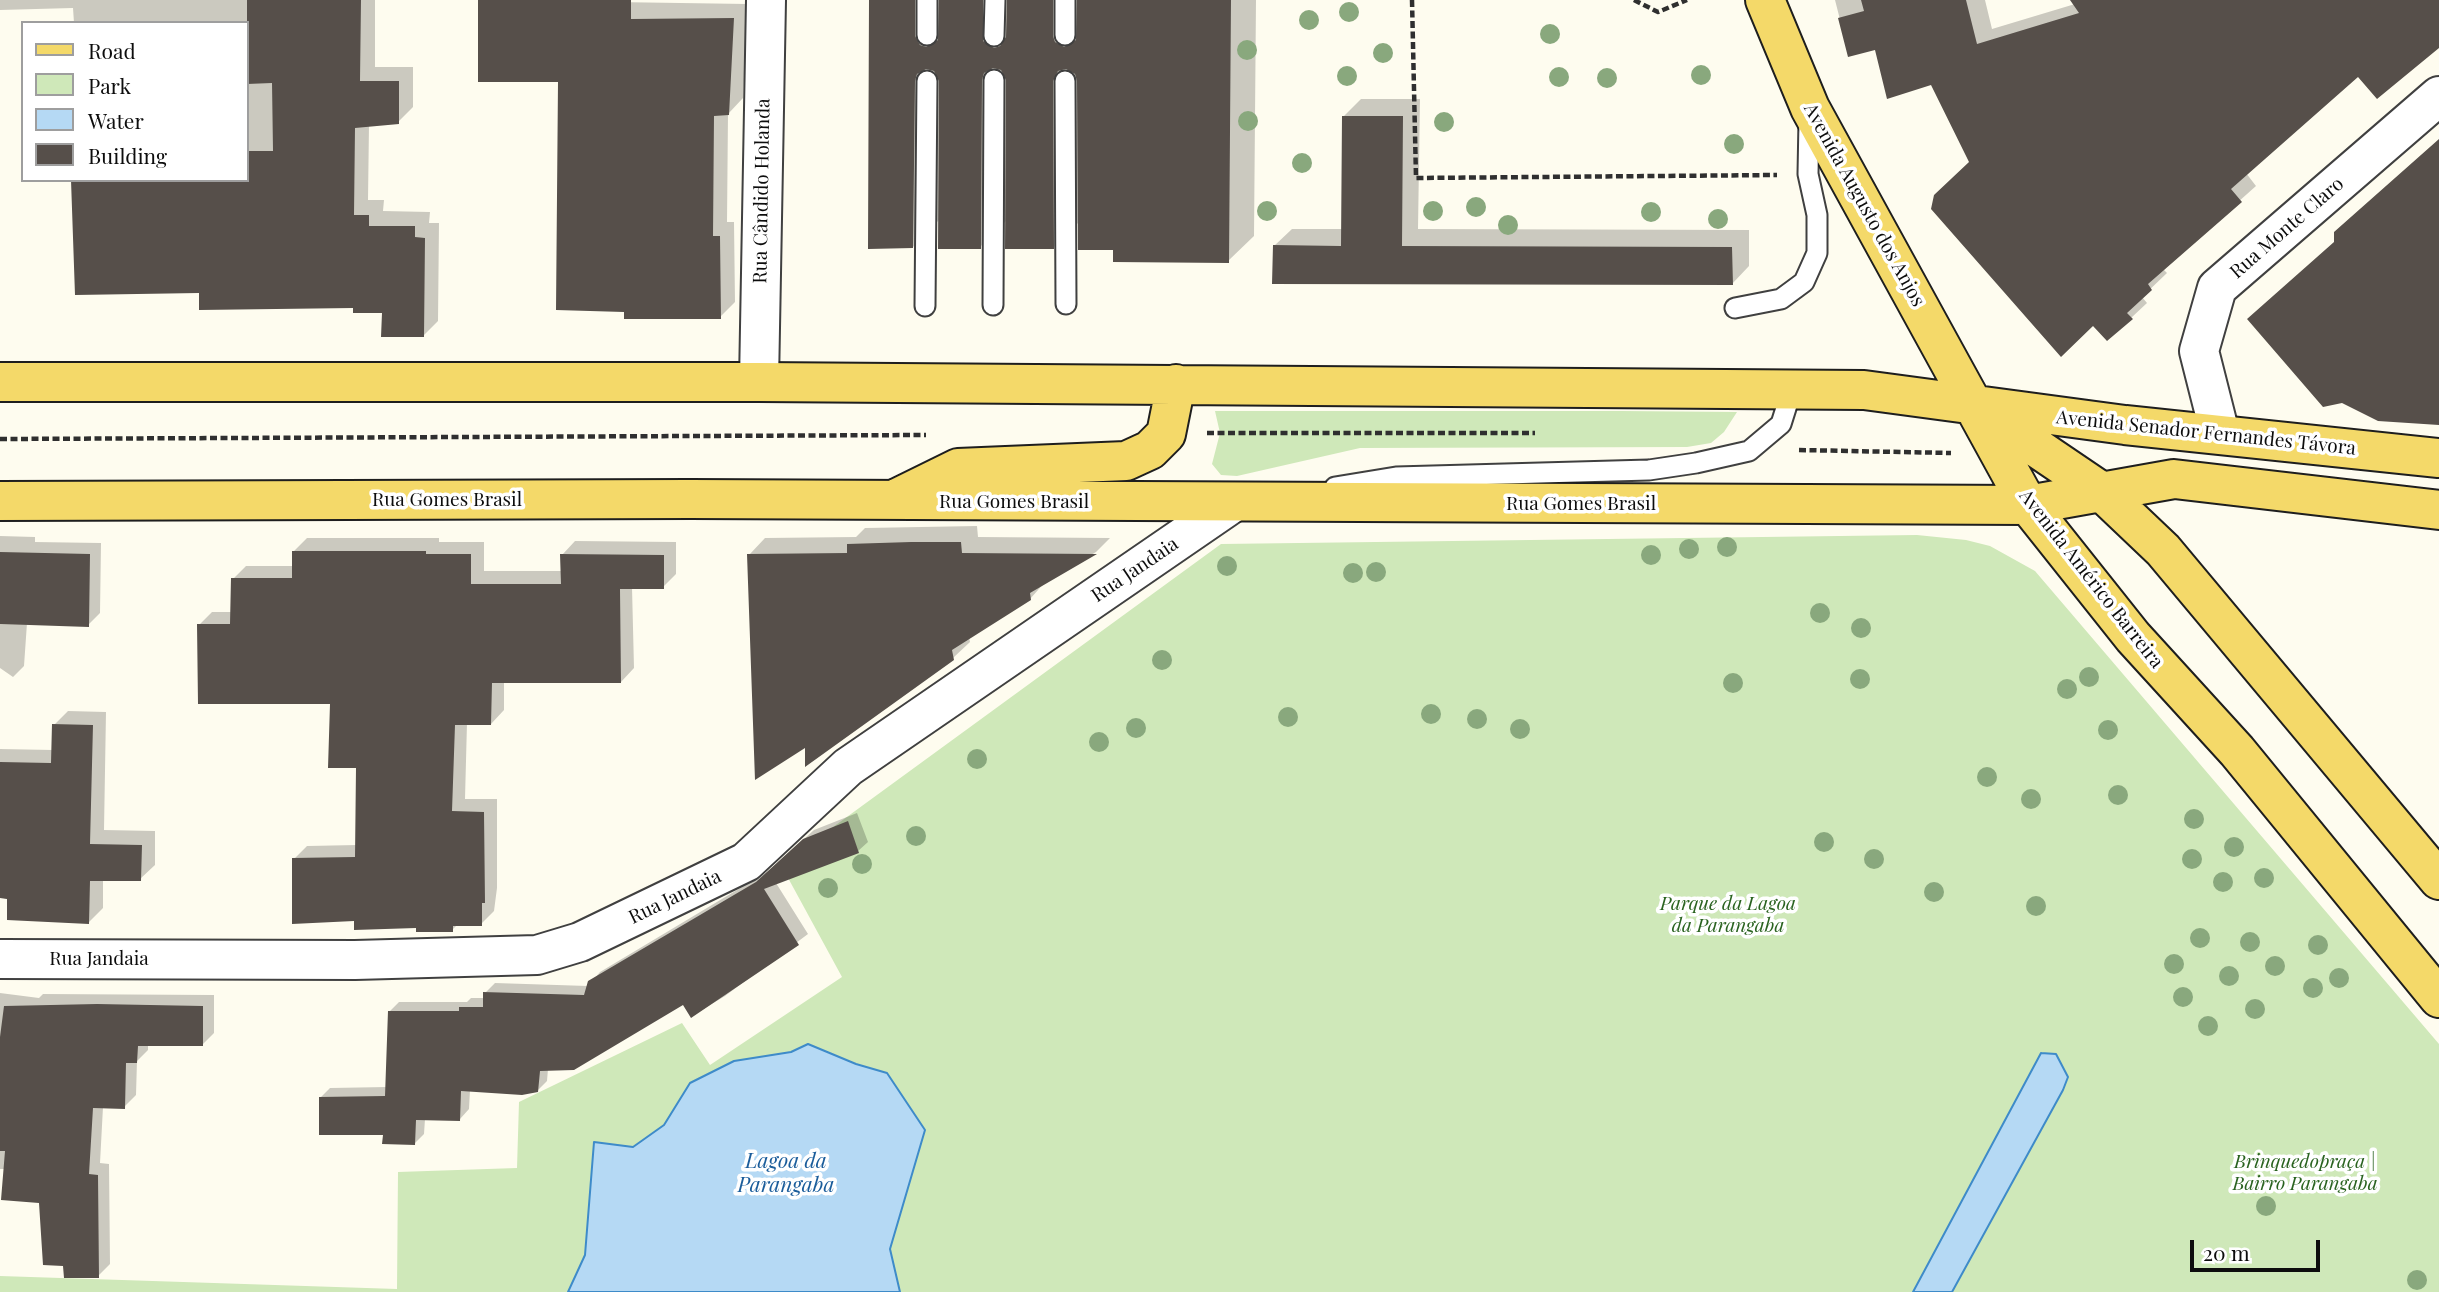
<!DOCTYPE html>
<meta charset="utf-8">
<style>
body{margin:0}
#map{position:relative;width:2439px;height:1292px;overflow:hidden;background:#fefcef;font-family:"Playfair Display",serif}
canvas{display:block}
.legend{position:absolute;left:21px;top:21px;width:228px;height:161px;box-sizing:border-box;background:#fff;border:2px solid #9e9e9e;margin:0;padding:9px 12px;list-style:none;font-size:21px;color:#0d0d0d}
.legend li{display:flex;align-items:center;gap:14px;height:35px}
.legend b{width:35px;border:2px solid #9e9e9e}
.scale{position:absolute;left:2190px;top:1240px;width:130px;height:32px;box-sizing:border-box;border:4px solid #0d0d0d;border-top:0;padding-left:9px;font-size:21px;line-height:24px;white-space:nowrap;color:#0d0d0d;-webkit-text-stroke:5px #fff;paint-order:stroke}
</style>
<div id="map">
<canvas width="2439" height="1292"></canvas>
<ul class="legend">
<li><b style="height:9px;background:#f4d969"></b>Road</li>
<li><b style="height:19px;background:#cfe8b9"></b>Park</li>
<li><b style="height:19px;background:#b5d9f4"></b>Water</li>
<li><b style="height:19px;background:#564f4a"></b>Building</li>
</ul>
<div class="scale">20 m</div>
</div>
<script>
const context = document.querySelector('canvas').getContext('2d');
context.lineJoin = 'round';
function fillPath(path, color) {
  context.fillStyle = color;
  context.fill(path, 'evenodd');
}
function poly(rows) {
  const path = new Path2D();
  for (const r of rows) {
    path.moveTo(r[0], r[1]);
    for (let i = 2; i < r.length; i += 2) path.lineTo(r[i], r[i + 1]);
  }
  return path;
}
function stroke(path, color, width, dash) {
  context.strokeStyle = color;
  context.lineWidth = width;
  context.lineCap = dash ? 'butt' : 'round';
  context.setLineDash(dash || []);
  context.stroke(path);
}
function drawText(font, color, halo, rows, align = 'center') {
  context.font = font + ' "Playfair Display",serif';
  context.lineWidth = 7;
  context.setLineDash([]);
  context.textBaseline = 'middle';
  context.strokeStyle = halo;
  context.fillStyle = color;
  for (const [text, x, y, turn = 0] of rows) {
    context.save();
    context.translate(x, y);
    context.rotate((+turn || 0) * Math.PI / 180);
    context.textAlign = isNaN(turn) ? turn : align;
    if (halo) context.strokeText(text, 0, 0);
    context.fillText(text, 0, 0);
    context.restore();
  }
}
fillPath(poly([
 [1215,411,1621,411,1737,412,1724,432,1711,443,1687,447,1360,448,1237,476,1221,475,1212,464,1220,433],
 [1917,535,1966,540,1990,546,2035,571,2439,1044,2439,1292,0,1292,0,1276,397,1289,398,1172,517,1168,519,1102,682,1023,710,1065,842,977,781,865,1221,544]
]), '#cfe8b9');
const water = poly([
 [808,1044,856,1064,887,1073,925,1130,890,1249,900,1292,568,1292,585,1255,594,1142,633,1147,664,1125,690,1083,734,1061,791,1052,808,1044],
 [2041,1053,2056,1054,2068,1077,2063,1090,1952,1292,1913,1292,2041,1053]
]);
fillPath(water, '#b5d9f4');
stroke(water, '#3e8bc9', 2);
fillPath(poly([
 [0,0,375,0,375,67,413,67,413,107,398,122,369,125,368,200,384,200,383,211,430,212,429,223,439,223,438,321,423,336,384,311,200,291,247,180,247,23,74,23,73,8,0,10],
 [480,0,748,4,743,98,728,114,727,222,734,222,735,302,720,317,559,80],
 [871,0,1256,0,1254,236,1228,261,1114,249,1080,221,1053,248,1007,220,980,247,940,219,913,247],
 [1835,0,1985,0,1992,29,2075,4,2078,0,2439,0,2439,45,2359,75,2246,173,2256,186,2163,269,2167,273,2142,297,2147,303,2131,318,1971,162,1932,82,1876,48,1849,55],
 [1361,99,1420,99,1418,229,1749,230,1749,266,1732,284,1274,246,1292,229,1342,229,1344,116],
 [977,526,978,537,1110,538,1096,552,1046,581,1030,599,969,637,970,642,953,658,807,745,749,555,765,538,856,537,865,528],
 [0,536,35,537,35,542,101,543,100,613,88,625,27,623,24,666,13,677,0,668],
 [307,538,439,538,439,542,484,542,484,571,562,571,562,555,575,541,676,542,676,574,663,587,632,587,634,668,621,682,504,682,504,710,491,724,467,723,465,799,497,799,497,888,494,911,481,924,458,924,452,930,356,919,294,859,307,846,357,845,358,766,332,703,199,625,212,612,232,612,233,579,246,566,294,566,294,551],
 [68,711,106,712,104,830,155,831,155,865,140,879,103,879,103,908,89,922,0,897,0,749,53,750,54,725],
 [857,813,868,842,858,851,776,883,808,934,725,996,692,1016,683,1003,548,1069,547,1081,537,1091,470,1090,469,1109,460,1119,425,1119,424,1134,415,1143,385,1133,321,1097,330,1088,387,1087,390,1011,399,1002,467,1002,471,998,485,998,485,993,495,983,588,986,600,972,767,872,814,830],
 [0,993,39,998,43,994,214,995,214,1033,202,1045,148,1044,148,1050,137,1061,136,1095,124,1107,103,1107,100,1163,109,1164,110,1264,98,1276,41,1201,5,1169,0,1169]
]), '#0003');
fillPath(poly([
 [247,0,361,0,360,81,399,81,399,124,355,128,354,215,369,215,369,226,415,226,415,237,425,238,424,337,381,337,382,313,353,313,353,308,199,310,199,293,75,295,71,180,247,180,247,151,273,151,272,83,247,84],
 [478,0,631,0,631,19,734,18,729,115,714,116,713,236,720,236,721,319,624,319,624,312,556,310,558,82,478,82],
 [869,0,915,0,915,36,920,45,926,47,938,40,939,0,983,0,983,41,994,48,1000,46,1006,37,1007,0,1053,0,1053,36,1055,42,1064,47,1076,40,1077,0,1231,0,1229,263,1113,262,1113,250,1078,250,1077,81,1075,74,1066,69,1058,71,1053,81,1054,249,1005,249,1006,80,1001,70,993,68,984,73,982,80,981,249,938,249,939,81,934,71,926,69,917,74,915,81,913,248,868,249],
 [1861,0,1966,0,1977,44,2079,13,2070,0,2439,0,2439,48,2377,99,2358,77,2231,189,2242,202,2148,284,2152,290,2127,313,2133,319,2107,341,2093,326,2061,357,1931,209,1934,195,1969,162,1931,85,1887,99,1875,50,1848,57,1838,18,1864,11],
 [1342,116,1403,116,1402,246,1732,247,1733,285,1272,284,1273,245,1341,246],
 [2439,139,2439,425,2378,421,2342,403,2323,407,2247,319,2334,242,2334,232],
 [911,542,961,542,962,553,1097,554,1030,593,1031,600,952,650,954,660,805,767,805,748,755,780,747,554,847,553,847,544],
 [292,551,426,551,426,554,471,554,471,584,561,584,560,554,664,555,664,589,620,589,621,683,492,683,491,725,455,725,452,811,484,812,485,903,482,903,482,926,453,926,453,932,416,932,416,928,354,930,354,921,292,924,292,858,355,857,356,768,328,768,330,704,198,704,197,624,230,624,231,578,292,578],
 [0,552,90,554,89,627,0,624],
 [52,724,93,725,90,844,142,845,141,881,90,881,89,924,7,920,7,899,0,898,0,762,51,763],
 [848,821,859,853,764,889,799,945,691,1018,683,1005,574,1070,540,1071,538,1092,522,1095,461,1091,460,1121,416,1120,415,1145,382,1144,383,1135,319,1135,319,1097,385,1096,388,1011,459,1011,459,1007,483,1007,483,992,584,995,588,981,756,882,803,839],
 [97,1004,203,1006,203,1046,138,1046,137,1063,126,1063,125,1109,93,1108,89,1174,98,1175,99,1278,64,1278,63,1266,43,1265,39,1203,1,1200,5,1151,0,1151,0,1037,4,1006]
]), '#564f4a');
const service = poly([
 [1065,0,1065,35],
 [927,35,927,0],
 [994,36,995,0],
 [1065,81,1066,304],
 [993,305,994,80],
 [925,306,927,81],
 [1735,308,1781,299,1804,282,1817,253,1817,215,1808,174,1809,120],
 [1335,487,1396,477,1649,470,1696,463,1749,451,1781,424,1792,389]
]);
const minor = poly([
 [759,382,766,0],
 [2220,434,2199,351,2217,288,2439,96],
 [0,959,355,960,537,955,580,942,746,862,848,767,1234,502]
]);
const primary = poly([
 [1765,0,1810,108,2028,505,2133,637,2237,751,2439,998],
 [0,382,759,382,1864,390,2125,425,2439,458],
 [1981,410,2102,492,2163,550,2439,880],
 [897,498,958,468,1126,461,1150,450,1166,434,1176,384],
 [0,501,690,499,2028,505,2174,479,2439,510]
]);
stroke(service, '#404040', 23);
stroke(minor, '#404040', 42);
stroke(primary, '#1e1e1e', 42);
stroke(poly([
 [1412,0,1416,178,1777,175],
 [1634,0,1658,12,1687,0],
 [1207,433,1535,433],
 [0,439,926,435],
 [1799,450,1951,453]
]), '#2f2f2f', 4.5, [7, 3.5]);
stroke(service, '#fff', 19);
stroke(minor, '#fff', 38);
stroke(primary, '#f4d969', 38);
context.fillStyle = '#89a87d';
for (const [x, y] of [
 [1349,12],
 [1309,20],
 [1550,34],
 [1247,50],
 [1383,53],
 [1701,75],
 [1347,76],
 [1559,77],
 [1607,78],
 [1248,121],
 [1444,122],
 [1734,144],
 [1302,163],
 [1476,207],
 [1267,211],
 [1433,211],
 [1651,212],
 [1718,219],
 [1508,225],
 [1727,547],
 [1689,549],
 [1651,555],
 [1227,566],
 [1376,572],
 [1353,573],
 [1820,613],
 [1861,628],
 [1162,660],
 [2089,677],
 [1860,679],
 [1733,683],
 [2067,689],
 [1431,714],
 [1288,717],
 [1477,719],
 [1136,728],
 [1520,729],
 [2108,730],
 [1099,742],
 [977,759],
 [1987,777],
 [2118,795],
 [2031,799],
 [2194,819],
 [916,836],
 [1824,842],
 [2234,847],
 [1874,859],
 [2192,859],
 [862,864],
 [2264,878],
 [2223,882],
 [828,888],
 [1934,892],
 [2036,906],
 [2200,938],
 [2250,942],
 [2318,945],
 [2174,964],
 [2275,966],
 [2229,976],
 [2339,978],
 [2313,988],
 [2183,997],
 [2255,1009],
 [2208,1026],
 [2266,1206],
 [2417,1280]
]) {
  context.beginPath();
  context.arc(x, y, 10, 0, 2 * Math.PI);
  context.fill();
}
drawText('19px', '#0d0d0d', '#fff', [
 ["Rua Cândido Holanda",762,191,-89],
 ["Avenida Augusto dos Anjos",1864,205,61],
 ["Rua Monte Claro",2287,228,-41],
 ["Avenida Senador Fernandes Távora",2206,433,6],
 ["Rua Gomes Brasil",447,500],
 ["Rua Gomes Brasil",1014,502],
 ["Rua Gomes Brasil",1581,504],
 ["Rua Jandaia",1135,570,-34],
 ["Avenida Américo Barreira",2091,579,52],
 ["Rua Jandaia",675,897,-26],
 ["Rua Jandaia",99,959]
]);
drawText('italic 19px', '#2a6320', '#fff', [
 ["Parque da Lagoa",1728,904],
 ["da Parangaba",1728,926],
 ["Brinquedopraça |",2305,1162],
 ["Bairro Parangaba",2305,1184]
]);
drawText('italic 21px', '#1b5d9b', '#fff', [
 ["Lagoa da",786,1161],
 ["Parangaba",786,1185]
]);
</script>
